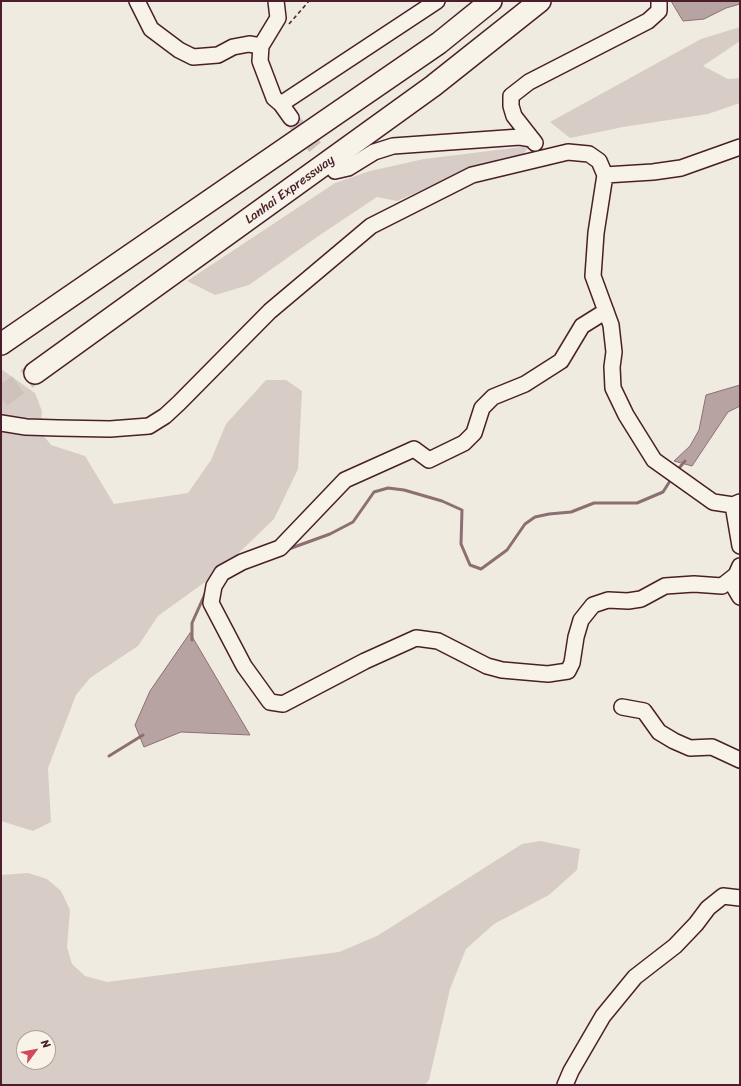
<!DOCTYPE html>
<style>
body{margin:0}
#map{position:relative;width:741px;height:1086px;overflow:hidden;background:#f0ebe0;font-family:Sriracha,sans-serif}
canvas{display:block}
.frame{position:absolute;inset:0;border:2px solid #4a1f2b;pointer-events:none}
.north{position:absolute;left:16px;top:1030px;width:40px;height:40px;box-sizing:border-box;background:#f7f3e8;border:1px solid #b29e9c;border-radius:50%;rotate:58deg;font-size:11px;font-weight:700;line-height:16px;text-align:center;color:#4a1f2b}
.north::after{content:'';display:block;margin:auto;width:14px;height:18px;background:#d1495b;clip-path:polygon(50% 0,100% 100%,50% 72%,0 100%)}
</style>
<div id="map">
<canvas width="741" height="1086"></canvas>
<div class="frame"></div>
<div class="north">N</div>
</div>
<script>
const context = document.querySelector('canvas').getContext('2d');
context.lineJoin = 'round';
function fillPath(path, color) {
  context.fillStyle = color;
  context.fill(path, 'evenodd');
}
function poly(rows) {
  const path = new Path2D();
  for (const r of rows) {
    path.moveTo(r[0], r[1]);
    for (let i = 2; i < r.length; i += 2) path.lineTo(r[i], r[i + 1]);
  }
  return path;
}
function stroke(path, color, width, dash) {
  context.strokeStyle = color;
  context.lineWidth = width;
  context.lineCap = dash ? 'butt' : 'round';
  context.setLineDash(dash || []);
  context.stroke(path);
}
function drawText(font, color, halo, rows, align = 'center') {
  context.font = font + ' Sriracha,sans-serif';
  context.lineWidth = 3;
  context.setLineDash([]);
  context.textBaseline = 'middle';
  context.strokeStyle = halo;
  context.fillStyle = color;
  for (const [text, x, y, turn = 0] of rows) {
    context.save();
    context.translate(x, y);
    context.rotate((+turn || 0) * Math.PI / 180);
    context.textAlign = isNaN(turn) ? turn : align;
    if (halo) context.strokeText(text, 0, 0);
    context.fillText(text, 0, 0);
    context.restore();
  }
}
fillPath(poly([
 [740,27,740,41,703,66,728,79,740,78,740,103,708,114,623,127,570,138,550,122,701,39],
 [529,146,523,155,478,166,397,201,377,197,317,237,249,285,215,295,187,281,335,183,370,171,424,159],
 [1,369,35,393,42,411,40,431,51,445,85,456,114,504,188,493,211,460,226,424,266,380,286,380,302,391,298,469,274,519,219,572,158,616,138,646,90,678,76,695,48,768,51,822,33,831,1,821],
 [540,841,580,849,577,870,549,895,494,924,466,949,450,989,429,1080,425,1085,1,1085,1,875,28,873,47,879,61,891,70,910,67,947,72,964,85,976,107,982,339,952,377,936,522,844],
 [24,1038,48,1038,48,1062,24,1062]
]), '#d8cdc6');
const water = poly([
 [671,1,740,1,740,4,726,8,704,19,683,21,671,1],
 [740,385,740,406,728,412,692,466,674,461,690,446,699,430,706,395,740,385],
 [190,633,250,735,181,732,144,747,135,725,150,691,190,633]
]);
fillPath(water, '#b7a4a2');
stroke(water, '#8b6f72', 1);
stroke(poly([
 [680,467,685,461],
 [286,550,330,534,353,522,374,492,388,488,404,490,442,501,462,510,461,544,470,565,481,569,507,550,525,524,535,517,549,514,571,512,594,503,637,503,663,492,670,481],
 [192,640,192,623,205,594],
 [109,756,143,735]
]), '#8b6f72', 3);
stroke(poly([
 [291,118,333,169]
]), '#cfc2bc', 15, [15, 8]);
stroke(poly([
 [1,397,35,373]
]), '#cfc2bc', 21, [21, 10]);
const minor = poly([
 [137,1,151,29,179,50,193,57,218,55,233,47,249,44,261,46],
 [276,1,278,18,261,46,260,61,274,98,281,104,437,1],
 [281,104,291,118],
 [532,139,514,116,511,106,511,96,529,82,648,21,659,11,659,1],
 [335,171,348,168,374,152,393,146,520,137,532,139,535,143],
 [605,175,653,172,681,168,740,147],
 [606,311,582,326,561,361,525,384,493,397,482,408,474,433,464,443,429,460,414,449,345,480,280,548,242,562,222,573,214,586,211,603,244,666,270,702,283,704,365,661,416,638,438,641,487,666,502,670,548,674,568,671,572,663,576,637,581,620,593,605,608,600,628,601,641,599,665,586,694,584,722,586,736,575,740,566],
 [1,423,26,427,58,428,110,429,149,426,165,416,179,403,270,311,371,226,472,175,568,152,589,154,599,161,605,175,596,233,593,276,611,325,614,352,612,367,613,388,626,415,654,460,713,502,733,505,740,502],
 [733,505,740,546],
 [730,580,740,597],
 [622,707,644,711,659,732,674,741,690,748,712,747,740,760],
 [565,1085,571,1071,603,1016,635,977,675,946,696,924,708,908,723,896,740,898]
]);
const highway = poly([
 [1,344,439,43,491,1],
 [35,373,433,86,540,1]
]);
stroke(minor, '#4a1f2b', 18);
stroke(highway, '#4a1f2b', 24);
stroke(poly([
 [289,24,309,1]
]), '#4a1f2b', 1.5, [4, 3]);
stroke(minor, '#f7f3e8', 15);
stroke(highway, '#f7f3e8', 21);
drawText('13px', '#4a1f2b', '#f7f3e8', [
 ["Lanhai Expressway",290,190,-36]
]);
</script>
